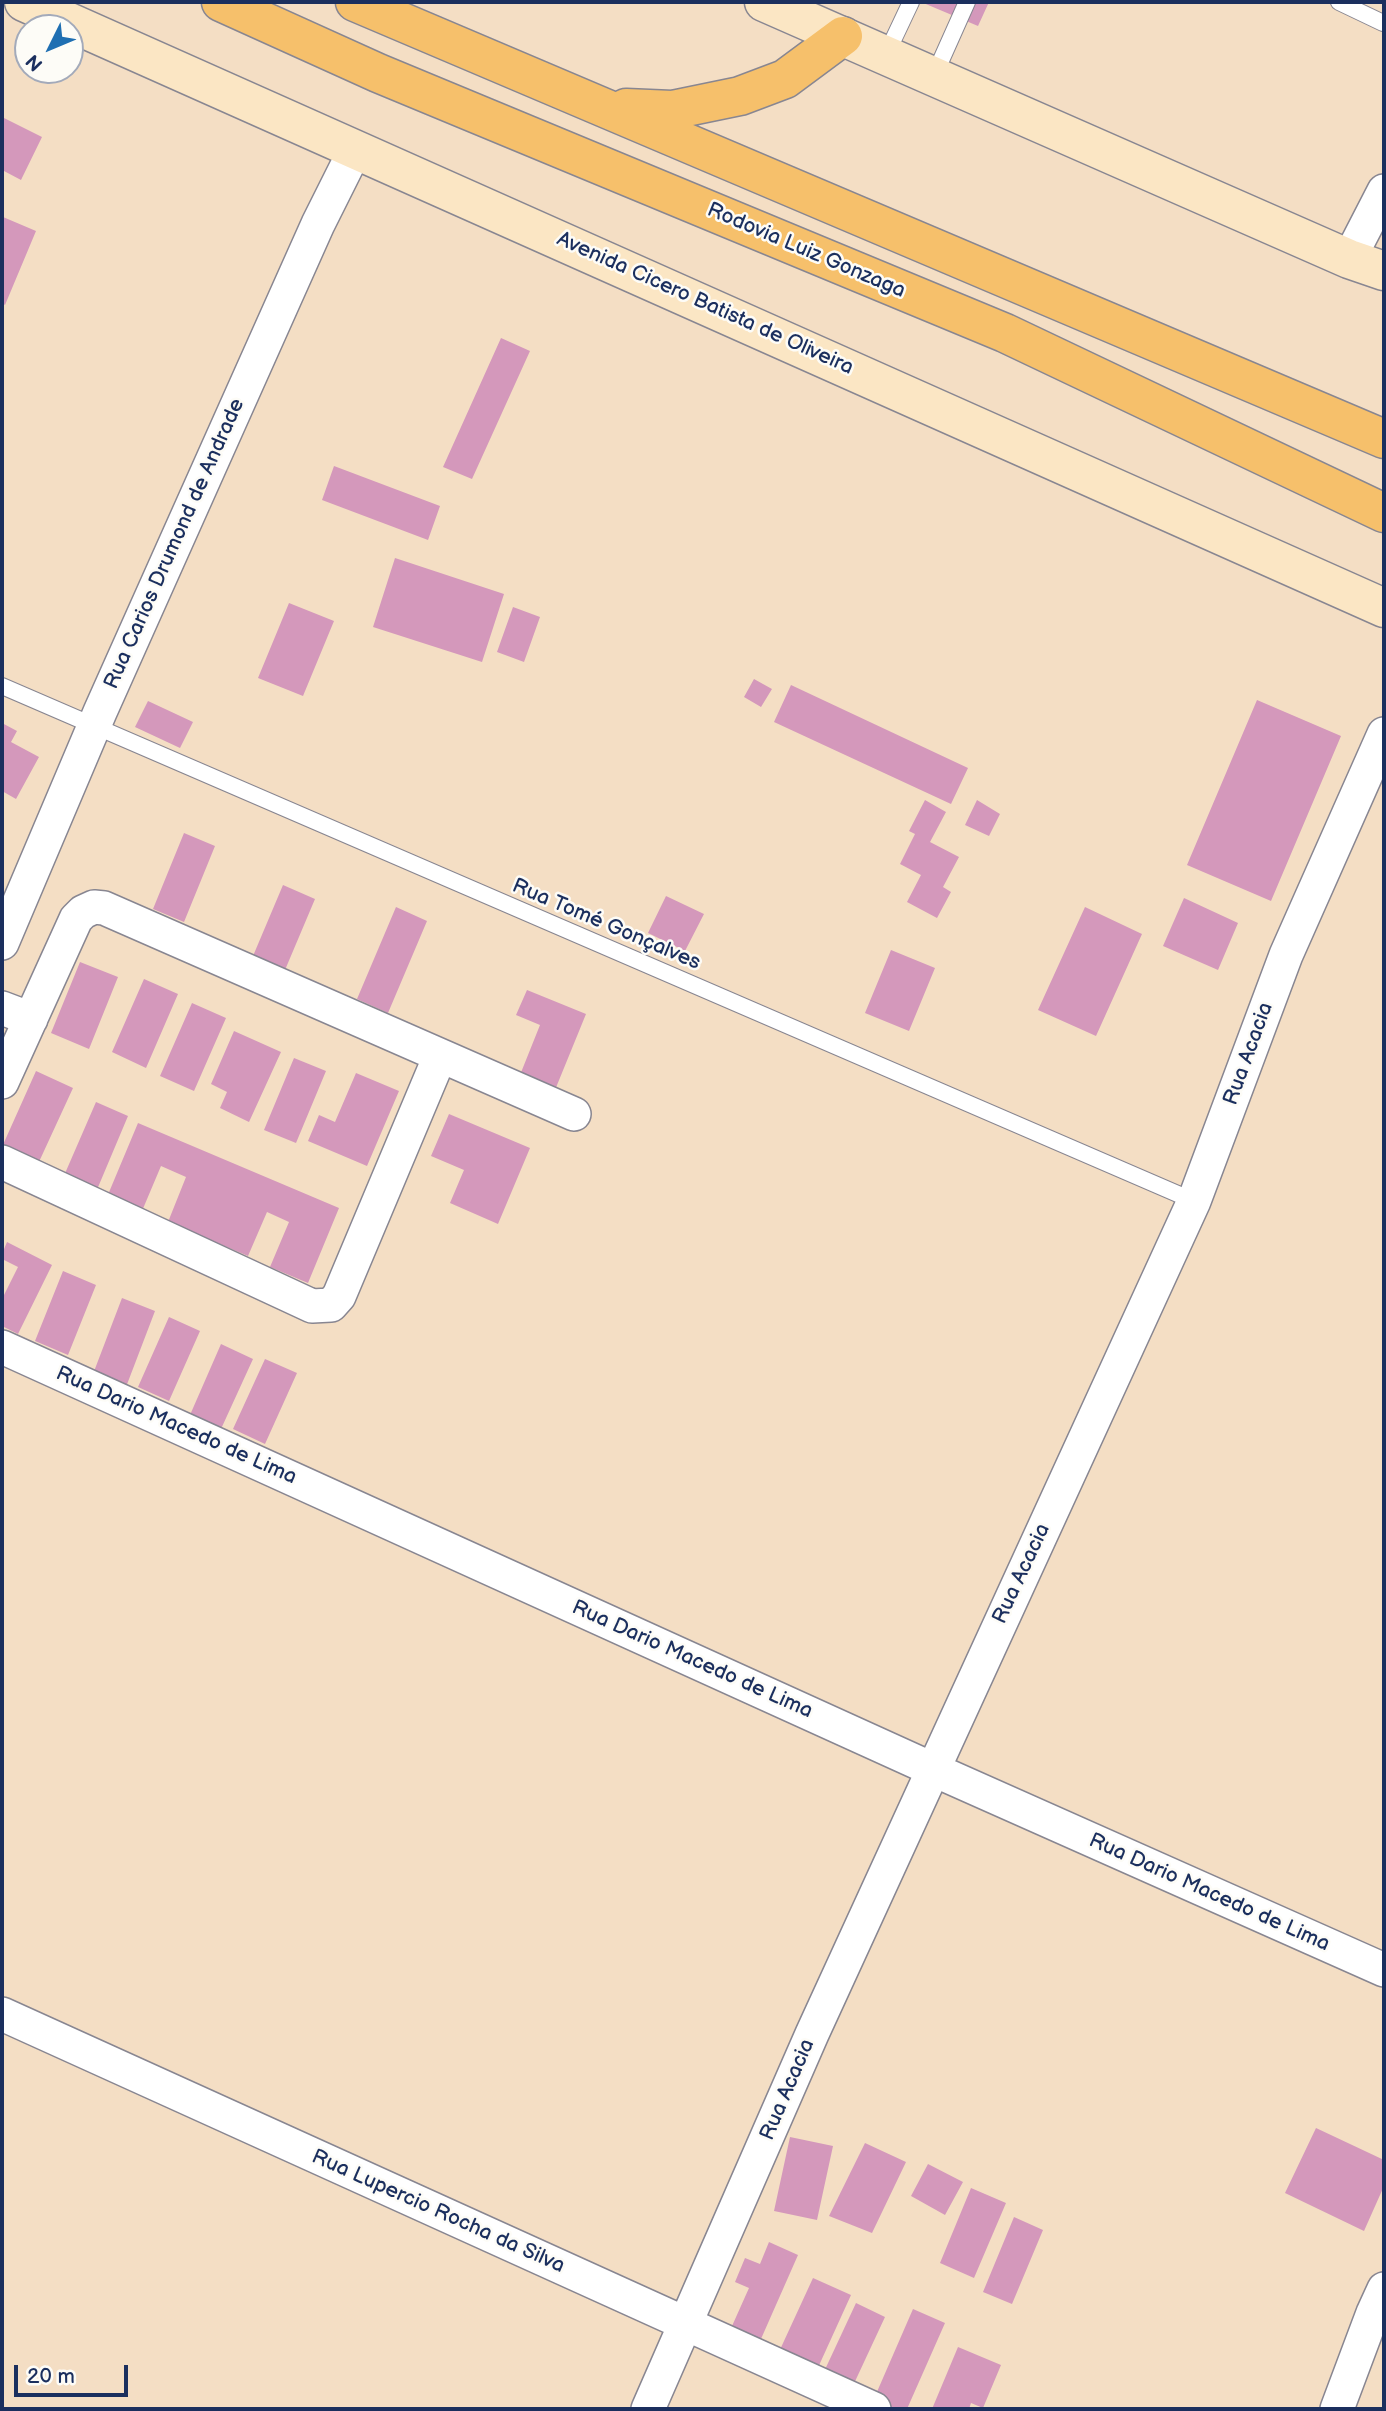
<!DOCTYPE html>
<meta charset="utf-8">
<style>
body{margin:0}
#map{position:relative;width:1386px;height:2411px;overflow:hidden;background:#f4dec4;font-family:"Balsamiq Sans",sans-serif}
canvas{display:block}
.frame{position:absolute;inset:0;border:4px solid #1b2f5e;pointer-events:none}
.north{position:absolute;left:14px;top:14px;width:70px;height:70px;box-sizing:border-box;background:#fdfcf7;border:2px solid #a3aaba;border-radius:50%;rotate:227deg;font-size:19px;font-weight:700;line-height:28px;text-align:center;color:#1b2f5e}
.north::after{content:'';display:block;margin:auto;width:24px;height:32px;background:#1f6fb2;clip-path:polygon(50% 0,100% 100%,50% 72%,0 100%)}
.scale{position:absolute;left:14px;top:2365px;width:114px;height:32px;box-sizing:border-box;border:4px solid #1b2f5e;border-top:0;padding-left:9px;font-size:21px;line-height:24px;white-space:nowrap;color:#1b2f5e;-webkit-text-stroke:5px #fdfcf7;paint-order:stroke}
</style>
<div id="map">
<canvas width="1386" height="2411"></canvas>
<div class="frame"></div>
<div class="north">N</div>
<div class="scale">20 m</div>
</div>
<script>
const context = document.querySelector('canvas').getContext('2d');
context.lineJoin = 'round';
function fillPath(path, color) {
  context.fillStyle = color;
  context.fill(path, 'evenodd');
}
function poly(rows) {
  const path = new Path2D();
  for (const r of rows) {
    path.moveTo(r[0], r[1]);
    for (let i = 2; i < r.length; i += 2) path.lineTo(r[i], r[i + 1]);
  }
  return path;
}
function stroke(path, color, width, dash) {
  context.strokeStyle = color;
  context.lineWidth = width;
  context.lineCap = dash ? 'butt' : 'round';
  context.setLineDash(dash || []);
  context.stroke(path);
}
function drawText(font, color, halo, rows, align = 'center') {
  context.font = font + ' "Balsamiq Sans",sans-serif';
  context.lineWidth = 5;
  context.setLineDash([]);
  context.textBaseline = 'middle';
  context.strokeStyle = halo;
  context.fillStyle = color;
  for (const [text, x, y, turn = 0] of rows) {
    context.save();
    context.translate(x, y);
    context.rotate((+turn || 0) * Math.PI / 180);
    context.textAlign = isNaN(turn) ? turn : align;
    if (halo) context.strokeText(text, 0, 0);
    context.fillText(text, 0, 0);
    context.restore();
  }
}
fillPath(poly([
 [921,2,989,2,978,26],
 [2,117,42,137,21,180,4,171,2,176],
 [3,217,36,231,5,305,2,303],
 [501,338,530,351,472,479,443,467],
 [334,466,440,506,428,540,322,500],
 [395,558,504,594,482,662,373,627],
 [289,603,334,621,303,696,258,678],
 [513,607,540,617,524,662,497,652],
 [754,679,772,689,761,707,744,697],
 [791,685,968,768,951,804,774,722],
 [1257,700,1341,736,1271,901,1187,865],
 [148,701,193,722,180,748,135,727],
 [2,723,17,731,11,742,39,757,16,799,2,791],
 [925,800,946,812,930,842,959,857,943,887,951,892,937,918,907,902,921,875,900,864,915,834,909,831],
 [977,800,1000,814,989,836,965,825],
 [184,833,215,846,184,922,153,909],
 [283,885,315,899,285,970,253,956],
 [666,896,704,914,685,951,648,933],
 [1184,898,1238,923,1218,970,1163,946],
 [396,907,427,921,388,1013,357,999],
 [1085,907,1142,934,1096,1036,1038,1010],
 [891,950,935,968,909,1031,865,1013],
 [80,962,118,977,89,1049,51,1033],
 [144,979,178,994,146,1068,112,1052],
 [527,990,586,1014,555,1090,520,1075,540,1025,516,1015],
 [192,1003,226,1018,194,1091,160,1076],
 [234,1031,281,1052,249,1122,220,1108,227,1092,211,1084],
 [294,1058,326,1071,296,1143,264,1130],
 [36,1071,73,1088,38,1164,2,1147],
 [356,1073,399,1091,367,1166,308,1141,319,1115,335,1122],
 [96,1102,128,1116,96,1192,63,1178],
 [449,1114,530,1148,498,1224,450,1203,464,1170,431,1156],
 [138,1123,339,1208,308,1283,270,1267,289,1222,267,1212,248,1256,168,1222,186,1177,161,1166,142,1211,107,1197],
 [7,1242,52,1265,18,1334,2,1326,2,1299,18,1267,2,1259,2,1254],
 [63,1271,96,1285,68,1355,35,1341],
 [122,1298,155,1311,126,1387,93,1374],
 [169,1317,200,1331,169,1401,138,1387],
 [221,1344,253,1359,221,1429,190,1415],
 [265,1359,297,1373,265,1444,233,1429],
 [1316,2128,1384,2160,1384,2186,1364,2231,1285,2193],
 [790,2137,833,2146,817,2220,774,2211],
 [865,2143,906,2162,872,2233,829,2216],
 [928,2164,963,2182,945,2215,911,2196],
 [971,2188,1006,2203,974,2278,940,2263],
 [1014,2217,1043,2230,1012,2304,983,2292],
 [769,2242,798,2255,757,2348,728,2335,749,2288,735,2282,745,2258,760,2264],
 [813,2278,851,2295,816,2372,778,2354],
 [856,2303,885,2317,851,2390,822,2376],
 [913,2309,945,2323,907,2409,892,2409,873,2401],
 [958,2347,1001,2365,983,2408,971,2403,969,2409,932,2409]
]), '#d498bb');
const lane = poly([
 [1339,2,1383,23],
 [886,55,911,2],
 [934,76,967,2],
 [2,686,1194,1201]
]);
const street = poly([
 [1349,259,1384,191],
 [2,943,100,712,318,224,356,148],
 [2,1008,31,1019],
 [2,1082,76,919,83,912,94,907,104,908,574,1114],
 [2,1162,312,1306,331,1305,339,1296,440,1056],
 [2,1347,932,1769,1384,1970],
 [2,2014,874,2409],
 [648,2409,812,2034,1194,1201,1286,955,1384,734],
 [1337,2409,1373,2313,1384,2289]
]);
const secondary = poly([
 [24,2,1384,608],
 [764,2,1349,259,1384,271]
]);
const highway = poly([
 [221,2,378,73,1005,333,1384,513],
 [355,2,1384,439],
 [626,108,672,110,740,96,785,79,843,36]
]);
stroke(lane, '#888691', 18);
stroke(street, '#888691', 36);
stroke(secondary, '#888691', 41);
stroke(highway, '#888691', 41);
stroke(lane, '#fff', 16);
stroke(street, '#fff', 33);
stroke(secondary, '#fbe6c4', 38);
stroke(highway, '#f6c06b', 38);
drawText('21px', '#1b2f5e', '#fdfcf7', [
 ["Rodovia Luiz Gonzaga",806,251,23],
 ["Avenida Cicero Batista de Oliveira",705,304,24],
 ["Rua Carios Drumond de Andrade",175,544,-66],
 ["Rua Tomé Gonçalves",606,925,23],
 ["Rua Acacia",1249,1054,-70],
 ["Rua Dario Macedo de Lima",176,1426,24],
 ["Rua Acacia",1022,1574,-65],
 ["Rua Dario Macedo de Lima",692,1660,24],
 ["Rua Dario Macedo de Lima",1209,1893,24],
 ["Rua Acacia",788,2090,-67],
 ["Rua Lupercio Rocha da Silva",438,2212,24]
]);
</script>
